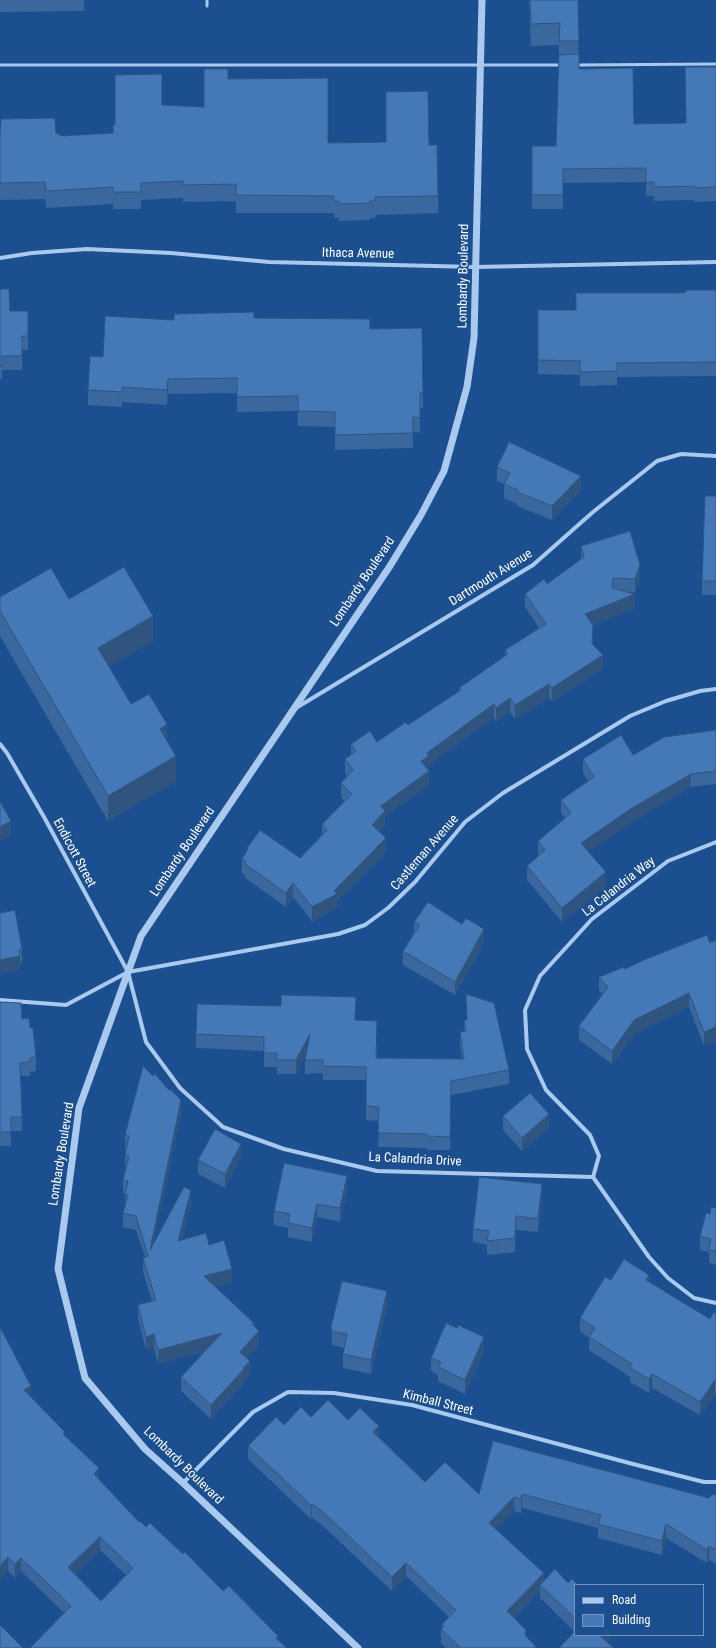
<!DOCTYPE html>
<style>
body{margin:0}
#map{position:relative;width:716px;height:1648px;overflow:hidden;background:#1b4f8f;font-family:"Roboto Condensed",sans-serif}
canvas{display:block}
.legend{position:absolute;left:574px;top:1584px;width:130px;height:52px;box-sizing:border-box;background:#1b4f8f;border:1px solid #7695bc;margin:0;padding:5px 7px;list-style:none;font-size:12px;color:#fff}
.legend li{display:flex;align-items:center;gap:8px;height:20px}
.legend b{width:20px;border:1px solid #7695bc}
</style>
<div id="map">
<canvas width="716" height="1648"></canvas>
<ul class="legend">
<li><b style="height:5px;background:#a9c9ee"></b>Road</li>
<li><b style="height:11px;background:#4478b7"></b>Building</li>
</ul>
</div>
<script>
const context = document.querySelector('canvas').getContext('2d');
context.lineJoin = 'round';
function poly(rows) {
  const path = new Path2D();
  for (const r of rows) {
    path.moveTo(r[0], r[1]);
    for (let i = 2; i < r.length; i += 2) path.lineTo(r[i], r[i + 1]);
  }
  return path;
}
function stroke(path, color, width, dash) {
  context.strokeStyle = color;
  context.lineWidth = width;
  context.lineCap = dash ? 'butt' : 'round';
  context.setLineDash(dash || []);
  context.stroke(path);
}
function fillPath(path, color) {
  context.fillStyle = color;
  context.fill(path, 'evenodd');
}
function drawText(font, color, halo, rows, align = 'center') {
  context.font = font + ' "Roboto Condensed",sans-serif';
  context.lineWidth = 3.5;
  context.setLineDash([]);
  context.textBaseline = 'middle';
  context.strokeStyle = halo;
  context.fillStyle = color;
  for (const [text, x, y, turn = 0] of rows) {
    context.save();
    context.translate(x, y);
    context.rotate((+turn || 0) * Math.PI / 180);
    context.textAlign = isNaN(turn) ? turn : align;
    if (halo) context.strokeText(text, 0, 0);
    context.fillText(text, 0, 0);
    context.restore();
  }
}
stroke(poly([
 [207,0,207,6],
 [0,65,562,65],
 [576,65,716,64]
]), '#a9c9ee', 3);
stroke(poly([
 [0,258,32,253,87,249,171,253,269,262,476,267,716,262],
 [296,708,533,565,593,512,657,461,681,454,716,456],
 [0,744,7,753,44,817,128,972,146,1042,180,1088,223,1127,284,1149,377,1171,593,1177,649,1257,668,1278,694,1298,716,1303],
 [0,1000,66,1005,128,972,338,934,365,925,388,908,415,882,465,822,503,793,630,716,666,701,700,691,716,689],
 [593,1177,599,1156,590,1135,546,1090,527,1049,525,1010,540,976,592,919,668,861,716,842],
 [183,1483,253,1412,288,1392,334,1393,412,1405,633,1464,704,1482,716,1482]
]), '#a9c9ee', 4);
stroke(poly([
 [358,1648,183,1483,145,1449,85,1378,58,1269,79,1108,141,936,390,566,421,515,444,471,467,387,474,338,482,0]
]), '#a9c9ee', 7);
fillPath(poly([
 [0,0,84,0,84,11,0,12],
 [529,0,578,0,579,69,634,124,685,123,716,67,716,201,694,202,694,200,654,201,654,196,646,196,646,182,563,183,563,209,532,209,532,146,556,146,559,45,531,46],
 [228,79,328,143,429,145,438,196,438,213,375,215,375,218,370,218,370,220,339,221,339,218,334,218,334,213,236,213,236,201,183,202,183,198,141,200,141,209,113,209,113,204,46,208,45,199,0,200,0,134,56,134,60,136,113,133,115,125,162,105,204,107],
 [0,289,10,311,28,311,28,350,22,350,22,370,2,370,2,379,0,379],
 [716,290,716,376,617,377,617,385,580,386,580,375,538,374,538,310,576,310,678,293],
 [254,318,370,329,422,328,423,408,420,408,420,433,413,432,413,448,335,450,335,427,298,426,298,411,237,412,237,393,168,394,167,405,122,402,122,407,88,405,88,390,103,357,174,320],
 [497,467,581,490,552,520,517,506,517,504,504,498,504,484,497,481],
 [716,496,716,595,702,595,702,581],
 [581,546,640,579,635,592,629,592,635,608,593,625,593,645,603,669,552,702,549,697,515,719,510,712,496,722,494,718,429,765,429,770,428,770,429,785,385,816,385,825,379,831,386,852,337,901,337,908,312,921,293,897,286,907,245,878,245,875,242,873,242,859,247,851,247,848,300,858,322,836,322,824,344,801,341,797,341,783,347,776,345,773,345,759,351,754,351,744,377,742,408,725,459,691,459,688,505,656,505,650,539,628,525,607,525,594,547,584,581,559],
 [0,597,69,599,153,641,108,666,131,704,167,741,176,781,108,821,0,636],
 [716,730,716,784,691,787,632,822,588,852,606,886,562,922,527,880,527,866,539,856,538,855,538,841,565,818,561,813,561,800,588,781,583,773,583,759,633,755],
 [0,911,22,949,22,963,20,963,20,970],
 [414,922,484,943,455,995,403,965,403,951,414,933],
 [716,940,716,1041,704,1046,689,1007,634,1034,612,1064,579,1040,579,1026,603,994,599,991,599,977],
 [281,995,356,1020,377,1034,377,1058,462,1059,460,1046,460,1032,464,1031,464,1020,509,1070,509,1084,451,1095,450,1150,427,1150,427,1148,378,1147,379,1121,366,1120,366,1080,323,1080,323,1073,305,1074,305,1060,306,1055,296,1074,277,1074,277,1067,264,1067,264,1051,196,1048,196,1034,281,1006],
 [0,1002,22,1019,30,1028,36,1057,36,1071,30,1072,30,1076,21,1076,22,1131,11,1131,11,1146,0,1146],
 [181,1114,154,1241,191,1204,182,1240,209,1245,232,1282,215,1287,255,1327,259,1345,247,1358,250,1375,244,1380,244,1383,211,1419,181,1391,181,1377,205,1351,158,1364,154,1348,146,1350,138,1318,138,1305,152,1301,143,1272,143,1258,145,1257,136,1230,123,1227,123,1213,125,1206,125,1194,123,1193,123,1180,126,1169,125,1169,125,1155,126,1149,125,1149,125,1135],
 [503,1116,549,1128,522,1151,503,1130],
 [241,1157,225,1188,198,1174,198,1160],
 [347,1190,340,1222,317,1217,312,1242,288,1237,288,1228,274,1225,274,1211],
 [542,1198,538,1232,516,1230,515,1252,487,1255,487,1245,473,1242,473,1229],
 [716,1208,716,1265,709,1263,709,1252,700,1250,700,1236,710,1214],
 [611,1280,649,1282,710,1319,716,1313,716,1394,715,1394,700,1415,652,1388,649,1393,630,1382,630,1377,589,1350,589,1338,580,1331,580,1318],
 [387,1305,371,1374,343,1368,343,1354,344,1348,332,1345,331,1327],
 [0,1327,31,1397,65,1436,99,1480,139,1522,146,1527,223,1591,278,1640,64,1613,21,1571,15,1578,8,1571,0,1579],
 [100,1550,126,1575,101,1601,75,1574],
 [457,1328,484,1351,465,1394,438,1381,438,1375,431,1371,431,1358],
 [311,1417,348,1420,379,1437,425,1482,479,1494,493,1441,709,1498,716,1495,716,1564,709,1560,707,1563,666,1538,662,1555,598,1538,598,1528,522,1508,521,1513,514,1511,496,1529,544,1581,568,1583,575,1585,575,1635,573,1633,573,1630,540,1598,540,1591,514,1618,526,1637,537,1648,446,1648,441,1643,441,1629,442,1628,442,1624,449,1617,406,1576,392,1591,322,1525,312,1518,311,1519,248,1459,248,1446,284,1425]
]), '#3a679d');
fillPath(poly([
 [168,379,168,394,167,405,167,390],
 [581,476,581,490,552,520,552,506],
 [640,565,640,579,635,592,635,579],
 [635,594,635,608,585,628,585,614],
 [153,616,153,641,98,673,98,648],
 [603,655,603,669,552,702,552,688],
 [549,684,549,697,515,719,515,705],
 [510,698,510,712,496,722,496,708],
 [494,704,494,718,429,765,429,770,421,775,421,761,427,753],
 [167,724,167,749,160,729],
 [176,756,176,781,108,821,108,796],
 [429,771,429,785,385,816,385,825,372,838,372,825,381,806],
 [691,774,691,787,632,822,581,857,581,843,632,808],
 [11,821,11,835,0,841,0,827],
 [386,838,386,852,337,901,337,908,312,921,312,907,334,891],
 [606,872,606,886,562,922,562,908],
 [293,883,293,897,286,907,286,893],
 [484,929,484,943,455,995,455,982],
 [20,956,20,970,0,974,0,960],
 [689,993,689,1007,634,1034,612,1064,612,1051,634,1020],
 [716,1027,716,1041,704,1046,704,1032],
 [310,1034,310,1048,296,1074,296,1060],
 [181,1100,181,1114,150,1264,150,1250],
 [549,1114,549,1128,522,1151,522,1138],
 [241,1144,241,1157,225,1188,225,1174],
 [347,1176,347,1190,340,1222,340,1208],
 [542,1184,542,1198,538,1232,538,1219],
 [191,1190,191,1204,178,1255,178,1241],
 [317,1204,317,1217,312,1242,312,1228],
 [516,1216,516,1230,515,1252,515,1238],
 [232,1269,232,1282,204,1290,204,1276],
 [649,1275,649,1289,646,1280],
 [387,1291,387,1305,371,1374,371,1360],
 [252,1324,255,1324,255,1336,259,1331,259,1345,240,1366,240,1352],
 [222,1333,222,1346,158,1364,158,1350],
 [154,1334,154,1348,146,1350,146,1337],
 [484,1337,484,1351,465,1394,465,1380],
 [250,1361,250,1375,244,1380,244,1383,211,1419,211,1405],
 [652,1374,652,1388,649,1393,649,1379],
 [715,1380,715,1394,700,1415,700,1402],
 [31,1386,31,1400,24,1390],
 [379,1426,379,1440,373,1432],
 [99,1468,99,1482,94,1474],
 [522,1494,522,1508,521,1513,521,1499],
 [514,1497,514,1511,489,1537,489,1523],
 [312,1504,312,1518,311,1519,311,1505],
 [666,1524,666,1538,662,1555,662,1541],
 [100,1537,100,1550,68,1581,68,1567],
 [709,1546,709,1560,707,1563,707,1550],
 [8,1557,8,1571,0,1579,0,1566],
 [21,1558,21,1571,15,1578,15,1564],
 [406,1563,406,1576,392,1591,392,1577],
 [544,1573,544,1587,540,1585,540,1591,507,1625,507,1611],
 [601,1635,614,1635,602,1648,600,1636]
]), '#305480');
const building = poly([
 [530,0,578,0,579,41,559,41,560,23,531,24,530,0],
 [579,54,579,69,633,68,634,124,686,123,685,67,716,67,716,187,694,188,694,186,654,187,654,182,646,182,646,168,563,169,563,195,532,195,532,146,556,146,559,55,579,54],
 [204,69,228,69,228,79,328,78,328,143,386,142,386,92,428,91,429,145,437,145,438,196,375,197,375,201,370,201,370,203,339,204,339,201,334,201,334,196,236,195,236,184,183,185,183,181,141,183,141,192,113,192,113,187,46,191,45,182,0,183,0,134,1,119,55,118,56,134,60,133,60,136,113,133,113,125,115,125,115,75,162,74,162,105,204,107,204,69],
 [0,289,9,289,10,311,28,311,28,336,22,336,22,356,2,356,2,366,0,366,0,289],
 [686,290,716,290,716,362,617,363,617,371,580,372,580,361,538,360,538,310,576,310,576,293,678,293,686,292,686,290],
 [254,312,254,318,370,319,370,329,422,328,423,393,420,393,420,418,413,417,413,433,335,435,335,412,298,411,298,396,237,397,237,378,168,379,167,390,122,387,122,392,88,390,90,356,103,357,105,316,174,320,174,314,254,312],
 [509,442,581,476,552,506,517,492,518,490,504,484,510,473,497,467,509,442],
 [705,496,716,496,716,581,702,581,705,496],
 [630,531,640,565,635,579,613,578,612,588,635,594,585,614,593,625,592,644,603,655,552,688,549,684,515,705,510,698,496,708,494,704,427,753,429,756,421,761,429,771,381,806,385,811,372,825,386,838,334,891,337,894,312,907,293,883,286,893,245,864,246,862,242,859,248,849,247,848,260,830,300,858,327,830,322,824,352,794,341,783,353,770,345,759,356,751,351,744,370,731,377,742,406,722,408,725,461,690,459,688,508,654,505,650,546,624,525,594,544,579,547,584,584,557,581,546,630,531],
 [124,567,153,616,98,648,131,704,149,694,167,724,160,729,176,756,108,796,0,611,0,597,51,568,69,599,124,567],
 [716,730,716,771,691,774,632,808,581,843,606,872,562,908,527,866,545,850,538,841,571,813,561,800,594,777,583,759,621,735,633,755,664,737,716,730],
 [0,801,11,821,0,827,0,801],
 [428,902,462,924,466,918,484,929,455,982,403,951,420,925,414,922,428,902],
 [15,910,22,949,19,950,20,956,0,960,0,911,1,913,15,910],
 [707,935,710,943,716,940,716,1027,704,1032,689,993,634,1020,612,1051,579,1026,608,987,599,977,624,967,625,969,646,959,707,935],
 [466,994,494,1003,509,1070,451,1081,450,1137,427,1136,427,1134,378,1133,379,1107,366,1106,366,1067,323,1066,323,1060,305,1060,310,1034,296,1060,277,1060,277,1053,264,1053,264,1037,196,1034,197,1004,281,1006,281,995,356,997,355,1020,377,1021,376,1058,464,1059,460,1032,466,1031,464,1020,467,1020,466,994],
 [0,1002,21,1003,22,1019,29,1018,30,1028,33,1028,36,1057,30,1058,30,1062,20,1063,22,1117,11,1117,11,1132,0,1132,0,1002],
 [143,1066,153,1076,155,1074,169,1090,170,1089,181,1100,150,1250,184,1187,191,1190,178,1241,206,1233,209,1245,224,1240,232,1269,204,1276,255,1324,252,1324,259,1331,240,1352,250,1361,243,1368,244,1369,211,1405,181,1377,222,1333,158,1350,154,1334,146,1337,138,1305,156,1300,143,1258,148,1256,136,1216,123,1213,128,1195,125,1194,128,1181,123,1180,129,1156,125,1155,129,1136,125,1135,143,1066],
 [530,1093,549,1114,522,1138,503,1116,530,1093],
 [215,1129,241,1144,225,1174,198,1160,215,1129],
 [284,1163,347,1176,340,1208,317,1204,312,1228,288,1223,290,1214,274,1211,284,1163],
 [479,1177,542,1184,538,1219,516,1216,515,1238,487,1241,489,1231,473,1229,479,1177],
 [711,1207,716,1208,716,1252,709,1249,711,1239,700,1236,706,1213,710,1214,711,1207],
 [624,1259,649,1275,646,1280,710,1319,714,1312,716,1313,716,1380,715,1380,700,1402,652,1374,649,1379,630,1368,632,1364,589,1337,595,1328,580,1318,605,1277,611,1280,624,1259],
 [342,1281,387,1291,371,1360,343,1354,347,1334,332,1331,331,1327,342,1281],
 [446,1323,457,1328,458,1325,484,1337,465,1380,438,1367,441,1362,431,1358,446,1323],
 [0,1327,31,1386,24,1390,65,1432,63,1434,99,1468,94,1474,139,1522,140,1521,146,1527,150,1523,183,1554,185,1552,223,1591,229,1586,278,1636,276,1638,287,1648,30,1648,71,1606,21,1558,15,1564,8,1557,0,1566,0,1327],
 [100,1537,133,1568,101,1601,68,1567,100,1537],
 [328,1400,348,1420,360,1408,379,1426,373,1432,425,1482,445,1462,479,1494,493,1441,709,1498,712,1494,716,1495,716,1550,709,1546,707,1550,666,1524,662,1541,598,1524,601,1515,522,1494,521,1499,514,1497,489,1523,544,1573,507,1611,526,1630,525,1635,537,1648,461,1648,441,1629,444,1626,442,1624,456,1610,406,1563,392,1577,322,1511,312,1504,311,1505,248,1446,276,1417,284,1425,301,1407,311,1417,328,1400],
 [555,1569,568,1583,572,1579,578,1585,575,1585,575,1618,540,1585,555,1569],
 [0,1625,23,1648,0,1648,0,1625],
 [575,1631,575,1635,601,1635,600,1636,614,1648,559,1648,575,1631]
]);
fillPath(building, '#4478b7');
stroke(building, '#305480', 1);
drawText('13px', '#fff', '#1b4f8f', [
 ["Ithaca Avenue",358,254,1],
 ["Lombardy Boulevard",464,276,-89],
 ["Dartmouth Avenue",491,578,-32],
 ["Lombardy Boulevard",363,582,-56],
 ["Lombardy Boulevard",183,852,-56],
 ["Endicott Street",74,853,62],
 ["Castleman Avenue",425,853,-49],
 ["La Calandria Way",619,887,-38],
 ["Lombardy Boulevard",62,1154,-81],
 ["La Calandria Drive",415,1160,3],
 ["Kimball Street",438,1403,14],
 ["Lombardy Boulevard",183,1466,44]
]);
</script>
